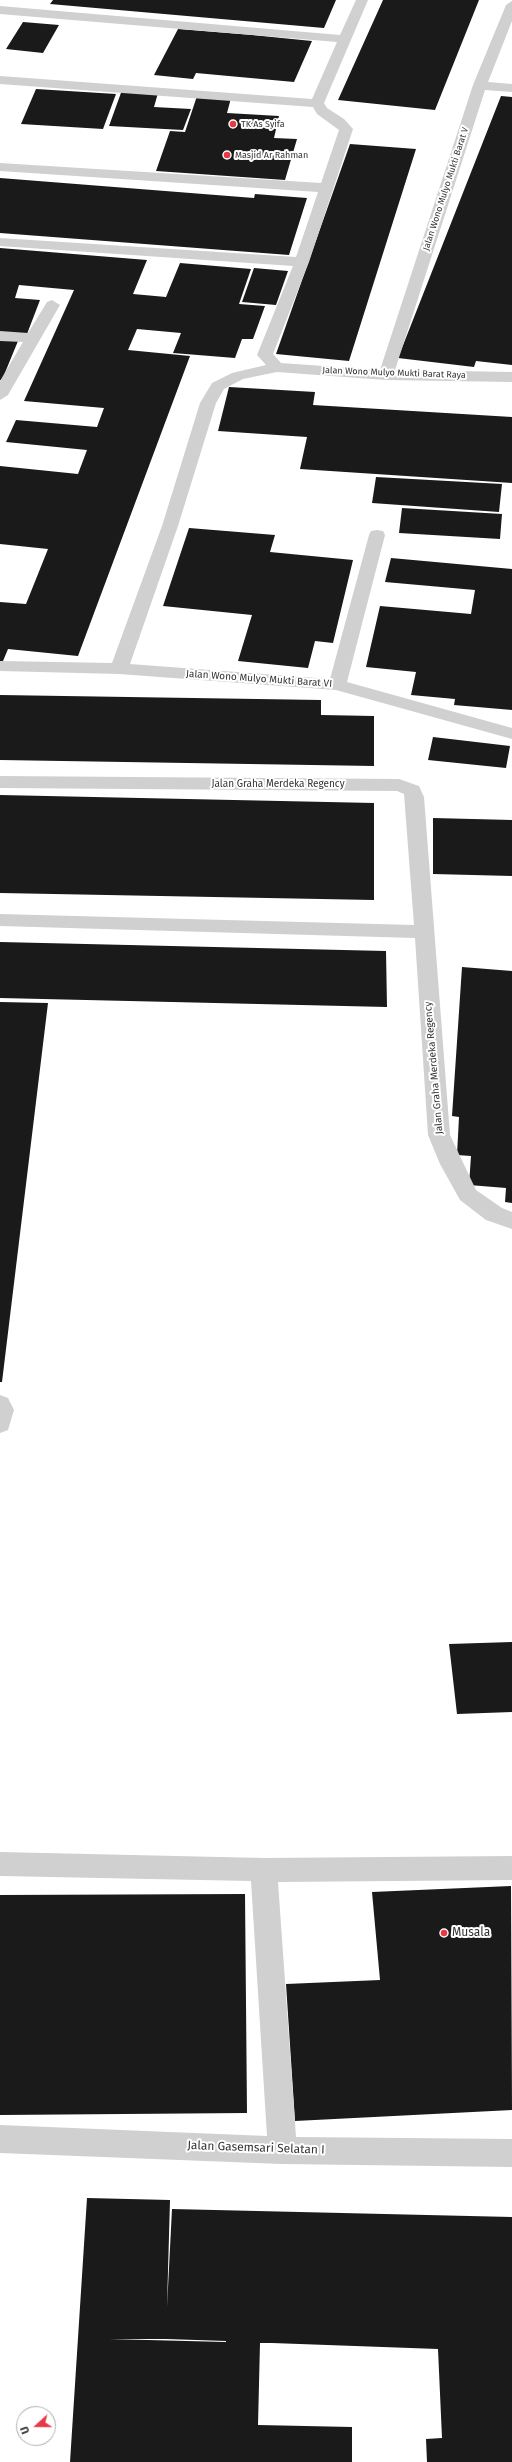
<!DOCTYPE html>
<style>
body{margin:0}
#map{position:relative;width:512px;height:2462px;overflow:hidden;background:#fff;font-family:"Fira Sans",sans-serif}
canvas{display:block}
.north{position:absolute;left:16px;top:2406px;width:40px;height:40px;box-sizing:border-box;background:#fff;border:1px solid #adadad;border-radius:50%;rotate:249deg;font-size:11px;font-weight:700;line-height:16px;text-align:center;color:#333}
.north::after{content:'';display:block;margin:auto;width:14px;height:18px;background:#e63946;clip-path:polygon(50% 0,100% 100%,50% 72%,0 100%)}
</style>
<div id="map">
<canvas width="512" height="2462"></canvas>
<div class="north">U</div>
</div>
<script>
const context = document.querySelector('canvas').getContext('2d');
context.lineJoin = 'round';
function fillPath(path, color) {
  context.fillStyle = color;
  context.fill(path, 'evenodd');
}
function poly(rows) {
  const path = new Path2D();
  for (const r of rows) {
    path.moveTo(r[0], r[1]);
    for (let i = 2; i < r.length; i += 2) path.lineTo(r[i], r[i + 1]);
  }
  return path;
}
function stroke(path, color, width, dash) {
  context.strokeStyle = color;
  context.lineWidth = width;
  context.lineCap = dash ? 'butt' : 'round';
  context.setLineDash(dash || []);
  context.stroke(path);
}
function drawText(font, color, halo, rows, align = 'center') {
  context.font = font + ' "Fira Sans",sans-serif';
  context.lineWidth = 4;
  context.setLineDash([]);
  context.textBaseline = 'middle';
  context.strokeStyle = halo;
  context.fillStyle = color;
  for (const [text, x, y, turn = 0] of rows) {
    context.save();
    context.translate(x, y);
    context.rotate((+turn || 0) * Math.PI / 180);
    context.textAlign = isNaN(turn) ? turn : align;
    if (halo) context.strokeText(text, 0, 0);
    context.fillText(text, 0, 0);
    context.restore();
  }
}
fillPath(poly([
 [53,0,336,0,324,28,50,4],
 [383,0,479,0,435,110,338,100],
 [23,22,59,25,43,53,6,49],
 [178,29,252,35,312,41,294,82,196,73,193,79,154,75],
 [36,89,116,94,103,129,21,124],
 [122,90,158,93,154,107,191,109,183,130,109,126],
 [197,96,231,98,227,113,279,116,274,138,297,139,285,180,156,171,170,131,185,132],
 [501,96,512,97,512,365,476,361,474,367,398,358],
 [350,144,416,149,349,361,276,354],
 [0,178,254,198,255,194,307,198,289,255,0,233],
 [0,248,147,260,133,294,166,297,180,263,251,269,239,304,265,306,253,339,242,339,235,358,173,353,181,333,137,329,128,350,190,356,78,656,8,649,3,661,0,661,0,602,26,604,48,549,0,544,0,466,78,474,87,450,6,442,16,420,97,427,104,408,24,401,74,290,19,285,15,298,40,300,27,334,0,332],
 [254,268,288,271,276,305,242,302],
 [0,339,18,341,2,380,0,380],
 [229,387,315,392,313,405,512,417,512,483,300,469,307,437,218,431],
 [376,477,502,484,499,512,372,503],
 [402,508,502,514,500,539,399,533],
 [189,528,275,535,270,552,353,560,333,643,315,641,308,668,238,661,252,615,163,606],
 [391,558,512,569,512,710,454,705,455,699,411,695,416,672,366,667,380,606,471,614,475,590,385,582],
 [0,695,321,700,321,715,374,716,374,766,0,760],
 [433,737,510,746,506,768,428,760],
 [0,795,374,803,374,900,0,893],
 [433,818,512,820,512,876,433,874],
 [0,942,386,951,387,1007,0,998],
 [462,967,512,971,512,1203,505,1202,506,1188,469,1185,471,1156,457,1155,459,1117,452,1116],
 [0,1002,48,1003,2,1382,0,1382],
 [512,1642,512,1712,457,1714,449,1644],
 [511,1886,512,2110,295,2121,286,1984,380,1980,372,1892],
 [245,1894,247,2113,0,2115,0,1895],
 [87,2198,170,2200,167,2307,172,2209,512,2217,512,2462,427,2462,426,2439,442,2438,438,2349,272,2343,260,2343,258,2425,352,2427,352,2462,70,2462],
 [109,2339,166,2339,226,2341,226,2342]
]), '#1a1a1a');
fillPath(poly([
 [356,0,368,0,324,103,327,108,344,119,353,129,309,262,273,354,281,363,380,370,473,85,506,5,512,1,512,21,488,82,512,84,512,92,485,90,395,370,512,372,512,382,386,380,277,372,243,379,224,389,216,403,178,526,130,664,330,679,369,535,371,531,377,530,383,531,385,535,347,682,512,728,512,739,336,690,119,674,0,671,0,661,112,663,162,526,200,403,212,383,232,373,266,365,257,355,293,266,0,246,0,238,296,257,318,192,0,171,0,163,321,183,339,130,317,114,313,107,0,84,0,76,312,99,337,42,0,14,0,6,340,35,356,0],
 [52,300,60,305,8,395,0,400,0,381,23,342,0,341,0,331,28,333,47,302,52,300],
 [0,776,399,779,419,786,424,797,450,1135,476,1190,502,1208,512,1212,512,1229,486,1220,460,1200,440,1164,428,1135,415,938,0,926,0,914,414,925,404,794,397,791,0,788,0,776],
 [0,1395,8,1398,14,1410,8,1430,0,1433,0,1395],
 [0,1852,264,1858,512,1856,512,1880,278,1882,296,2137,512,2139,512,2167,282,2164,0,2153,0,2125,267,2136,251,1881,0,1876,0,1852]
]), '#d0d0d0');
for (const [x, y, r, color] of [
 [233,124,4,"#e63946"],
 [227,155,4,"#e63946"],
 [444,1933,4,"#e63946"]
]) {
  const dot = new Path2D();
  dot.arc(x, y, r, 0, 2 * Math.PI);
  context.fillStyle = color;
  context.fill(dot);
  stroke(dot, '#fff', 1.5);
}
drawText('9px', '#333', '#fff', [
 ["TK As Syifa",241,124],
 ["Masjid Ar Rahman",235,155]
], 'left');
drawText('9px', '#333', '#fff', [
 ["Jalan Wono Mulyo Mukti Barat V",446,189,-72],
 ["Jalan Wono Mulyo Mukti Barat Raya",394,373,2]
]);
drawText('10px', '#333', '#fff', [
 ["Jalan Wono Mulyo Mukti Barat VI",259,679,4],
 ["Jalan Graha Merdeka Regency",278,784],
 ["Jalan Graha Merdeka Regency",434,1068,-95]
]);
drawText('12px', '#333', '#fff', [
 ["Musala",452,1933]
], 'left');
drawText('12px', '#333', '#fff', [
 ["Jalan Gasemsari Selatan I",256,2148,2]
]);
</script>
